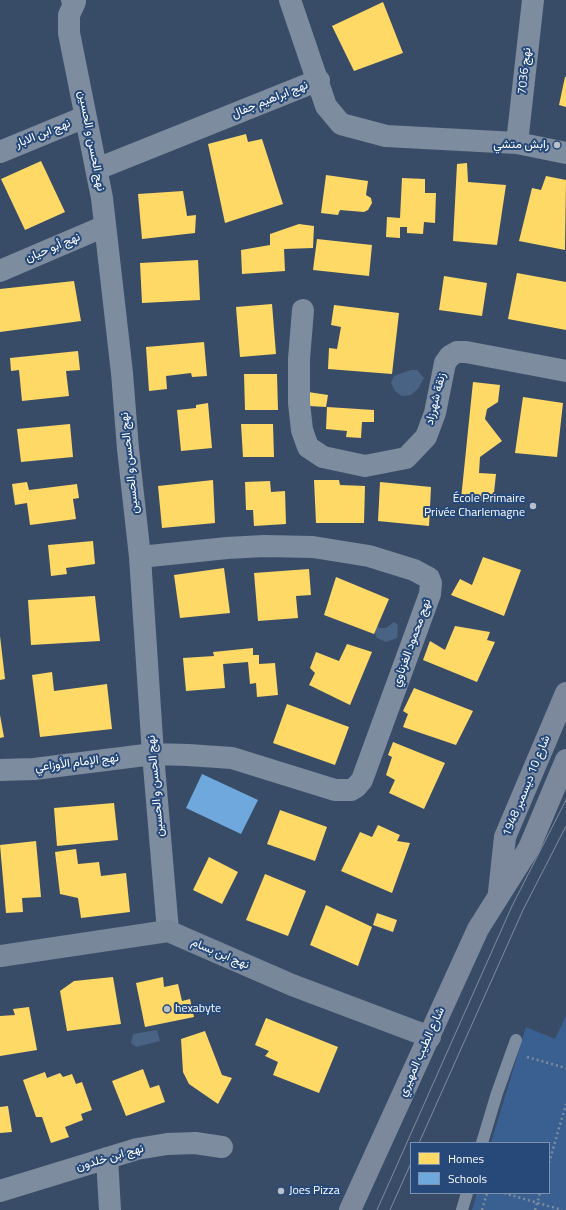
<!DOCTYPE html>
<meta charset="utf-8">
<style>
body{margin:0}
#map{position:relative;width:566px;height:1210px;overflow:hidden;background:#394c67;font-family:"Titillium Web",sans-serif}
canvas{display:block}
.legend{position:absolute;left:410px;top:1142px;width:140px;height:52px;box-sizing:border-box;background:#26497a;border:1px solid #7d92af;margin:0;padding:5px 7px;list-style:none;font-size:12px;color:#fff}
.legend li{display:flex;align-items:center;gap:8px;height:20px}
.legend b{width:20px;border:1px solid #7d92af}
</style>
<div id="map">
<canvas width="566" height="1210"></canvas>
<ul class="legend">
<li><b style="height:11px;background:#ffd966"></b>Homes</li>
<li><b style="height:11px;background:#6fa8dc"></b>Schools</li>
</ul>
</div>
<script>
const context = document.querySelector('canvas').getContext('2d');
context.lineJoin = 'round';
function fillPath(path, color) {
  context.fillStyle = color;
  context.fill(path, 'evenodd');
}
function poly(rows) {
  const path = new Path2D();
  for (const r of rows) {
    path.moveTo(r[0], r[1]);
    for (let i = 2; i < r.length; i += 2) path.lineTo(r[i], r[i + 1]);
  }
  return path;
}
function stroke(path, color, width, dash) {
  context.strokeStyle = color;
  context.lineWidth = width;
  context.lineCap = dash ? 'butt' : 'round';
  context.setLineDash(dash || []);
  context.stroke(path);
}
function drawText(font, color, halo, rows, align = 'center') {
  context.font = font + ' "Titillium Web",Vazirmatn,sans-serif';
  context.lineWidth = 4;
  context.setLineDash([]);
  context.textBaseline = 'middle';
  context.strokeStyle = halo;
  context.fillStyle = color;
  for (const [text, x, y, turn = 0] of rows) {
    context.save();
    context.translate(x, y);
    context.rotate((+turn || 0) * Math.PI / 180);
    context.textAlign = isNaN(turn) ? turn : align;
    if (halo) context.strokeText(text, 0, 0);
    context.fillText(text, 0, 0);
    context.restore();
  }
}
fillPath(poly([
 [566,1016,566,1210,472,1210,477,1193,549,1193,549,1143,491,1143,526,1027,555,1039]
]), '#3a5f91');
fillPath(poly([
 [411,370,417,370,424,378,418,389,411,395,402,396,395,391,391,383,394,376],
 [394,622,398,625,397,638,386,642,377,638,373,629,375,625,380,628,386,628],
 [157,1030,160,1041,136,1047,131,1043,133,1034]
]), '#496385');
fillPath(poly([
 [383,2,403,53,354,71,332,26],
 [565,77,566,77,566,107,559,105],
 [246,134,248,142,262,139,283,204,225,223,208,144],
 [41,161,65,212,25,230,1,179],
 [467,163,468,182,506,185,497,245,453,241,457,164],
 [326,175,368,181,366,195,371,198,372,203,368,210,364,212,340,210,338,215,321,213],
 [546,176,566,180,565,250,519,241,532,188,541,190],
 [402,178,425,179,425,193,436,193,435,223,424,222,423,234,407,233,407,227,400,227,400,238,386,237,387,217,400,218],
 [183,191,187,216,196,215,195,233,142,239,138,194],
 [299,224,314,226,313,248,284,249,285,271,242,274,241,250,270,245,270,234],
 [317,239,372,245,369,276,313,270],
 [198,260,200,300,142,303,140,263],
 [517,273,566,282,566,330,508,319],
 [444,276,487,283,482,316,439,310],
 [74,281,81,321,0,332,0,289],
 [272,304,276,354,240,357,236,307],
 [334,305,399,313,392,374,328,369,329,348,337,349,341,327,331,325],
 [204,342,207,376,192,377,191,373,166,376,167,389,149,391,146,347],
 [78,351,80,370,66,371,69,396,22,401,19,370,11,371,10,358],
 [244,374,277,374,278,410,245,410],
 [473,382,500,385,498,402,487,409,485,419,502,441,480,457,479,473,496,474,493,502,461,499],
 [308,392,328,395,326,407,309,406],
 [523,397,563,403,557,457,515,453],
 [208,403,212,448,181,451,177,410,196,408,196,405],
 [327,407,374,410,374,422,362,422,361,438,346,437,347,431,326,429],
 [70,424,73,457,21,462,17,429],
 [241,424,273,424,274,457,243,457],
 [213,480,215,523,162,528,158,486],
 [314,480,339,480,340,485,365,486,364,523,316,523],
 [270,481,271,492,285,491,286,524,254,526,253,510,246,510,245,482],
 [27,482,29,490,77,484,79,498,73,499,76,519,30,525,27,503,15,505,12,484],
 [380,482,431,487,429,526,378,521],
 [93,541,95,564,66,568,67,574,51,576,48,545],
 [483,557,521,570,504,616,451,595,460,579,472,585],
 [224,568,230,613,180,618,174,575],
 [309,569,311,595,296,596,298,618,258,621,254,573],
 [336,577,389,599,374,634,324,615],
 [95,596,100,641,31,645,28,600],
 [455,626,490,632,487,640,495,642,477,682,423,660,430,641,445,650],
 [0,636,5,679,0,680],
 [347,644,372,652,350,705,309,685,315,673,310,668,316,652,339,661],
 [253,648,253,655,259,655,259,664,275,663,278,695,257,697,256,683,250,684,248,662,223,664,225,688,186,691,183,658,214,656,213,652],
 [52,672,54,691,107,684,112,729,40,737,32,675],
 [414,688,473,711,456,745,403,727,408,714,403,711],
 [287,704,349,727,335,765,273,743],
 [0,715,4,737,0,738],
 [393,742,445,763,424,809,389,793,395,780,386,775,392,757,388,755],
 [114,803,118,840,57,846,54,808],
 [280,810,327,827,315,861,267,844],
 [378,825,400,835,397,841,410,843,392,893,341,871,360,832,372,837],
 [36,841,41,897,22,898,23,912,6,913,0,845],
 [76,849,78,864,99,862,101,876,126,873,130,912,81,918,78,898,60,894,55,852],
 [209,857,238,872,222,904,193,890],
 [265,874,306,891,288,936,246,920],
 [326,905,372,927,358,966,310,945],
 [377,913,397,920,393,932,373,925],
 [113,977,121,1024,67,1031,60,991,74,981],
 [163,977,164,987,178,984,182,1001,190,999,194,1017,145,1027,136,983],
 [29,1007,37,1050,0,1056,0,1016,15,1015,13,1009],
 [266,1018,338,1047,319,1093,273,1075,278,1062,265,1056,269,1051,255,1045],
 [205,1031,222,1075,232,1078,218,1104,189,1084,183,1072,181,1039],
 [143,1069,150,1088,159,1085,165,1102,126,1116,112,1081],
 [45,1072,47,1078,60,1073,63,1077,72,1074,76,1084,82,1082,92,1110,81,1114,83,1120,65,1127,69,1137,51,1143,42,1117,36,1117,23,1080],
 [8,1106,12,1132,0,1133,0,1107]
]), '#ffd966');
fillPath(poly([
 [202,774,258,800,241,834,186,808]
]), '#6fa8dc');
stroke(poly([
 [527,1057,566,1068],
 [549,1163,566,1104],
 [504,1193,562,1210],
 [482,1210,487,1193],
 [535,1210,540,1193]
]), '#7d8c9e', 2.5, [2, 3]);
stroke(poly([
 [482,1143,497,1093,516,1040],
 [462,1210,467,1193]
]), '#7d8c9e', 12);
stroke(poly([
 [72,0,75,2,69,15,69,33,102,198,122,373,128,449,140,557,153,754,168,931],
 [290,0,326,106,341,124,386,136,517,143,566,153],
 [517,143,533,0],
 [0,152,85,117],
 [97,169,319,80],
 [0,271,105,226],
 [303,310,299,359,299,403,302,430,308,447,323,457,365,466,406,458,426,437,435,413,445,363,450,356,457,352,466,352,566,371],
 [0,770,34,769,153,754,188,755,232,758,335,790,351,790,356,787,362,780,430,594,431,583,429,578,414,570,369,556,313,547,264,546,227,548,140,557],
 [107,1158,110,1210],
 [0,1191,137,1149,167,1144,195,1143,222,1147]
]), '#7d8c9e', 22);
stroke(poly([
 [0,956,168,931,292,985,430,1037]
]), '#79879a', 22);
stroke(poly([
 [499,892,505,837,566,693],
 [350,1210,478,929,529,848,566,760]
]), '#7c899d', 22);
stroke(poly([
 [419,1143,523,910,566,826],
 [377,1210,512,906,566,800],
 [390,1210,411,1163]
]), '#7f8c9e', 1);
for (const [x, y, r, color] of [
 [557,145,4,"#bac0ca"],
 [533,506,4,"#bac0ca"],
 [167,1009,4,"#bac0ca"],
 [281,1191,4,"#bac0ca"]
]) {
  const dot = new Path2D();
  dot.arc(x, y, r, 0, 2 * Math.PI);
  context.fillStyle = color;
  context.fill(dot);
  stroke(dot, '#26497a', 1.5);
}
drawText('12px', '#fff', '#26497a', [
 ["نهج 7036",525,71,-84],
 ["نهج ابراهيم جفال",270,100,-22],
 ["نهج ابن الابار",43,134,-22],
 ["نهج الحسن و الحسين",91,141,79],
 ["نهج أبو حيان",53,248,-23],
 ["زنقة شهرزاد",436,399,-76],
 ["نهج الحسن و الحسين",130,463,-96],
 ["نهج محمود الغزناوي",412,643,-70],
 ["نهج الإمام الأوزاعي",77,763,-7],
 ["نهج الحسن و الحسين",156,786,-95],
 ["شارع 10 ديسمبر 1948",527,786,-68],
 ["نهج ابن بسام",220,954,23],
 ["شارع الطيب المهيري",422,1052,-66],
 ["نهج ابن خلدون",110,1158,-16]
]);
drawText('12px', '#fff', '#26497a', [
 ["رابش متشي",549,145],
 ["École Primaire",525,499],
 ["Privée Charlemagne",525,513],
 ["hexabyte",175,1009,"left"],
 ["Joes Pizza",289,1191,"left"]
], 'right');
</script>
